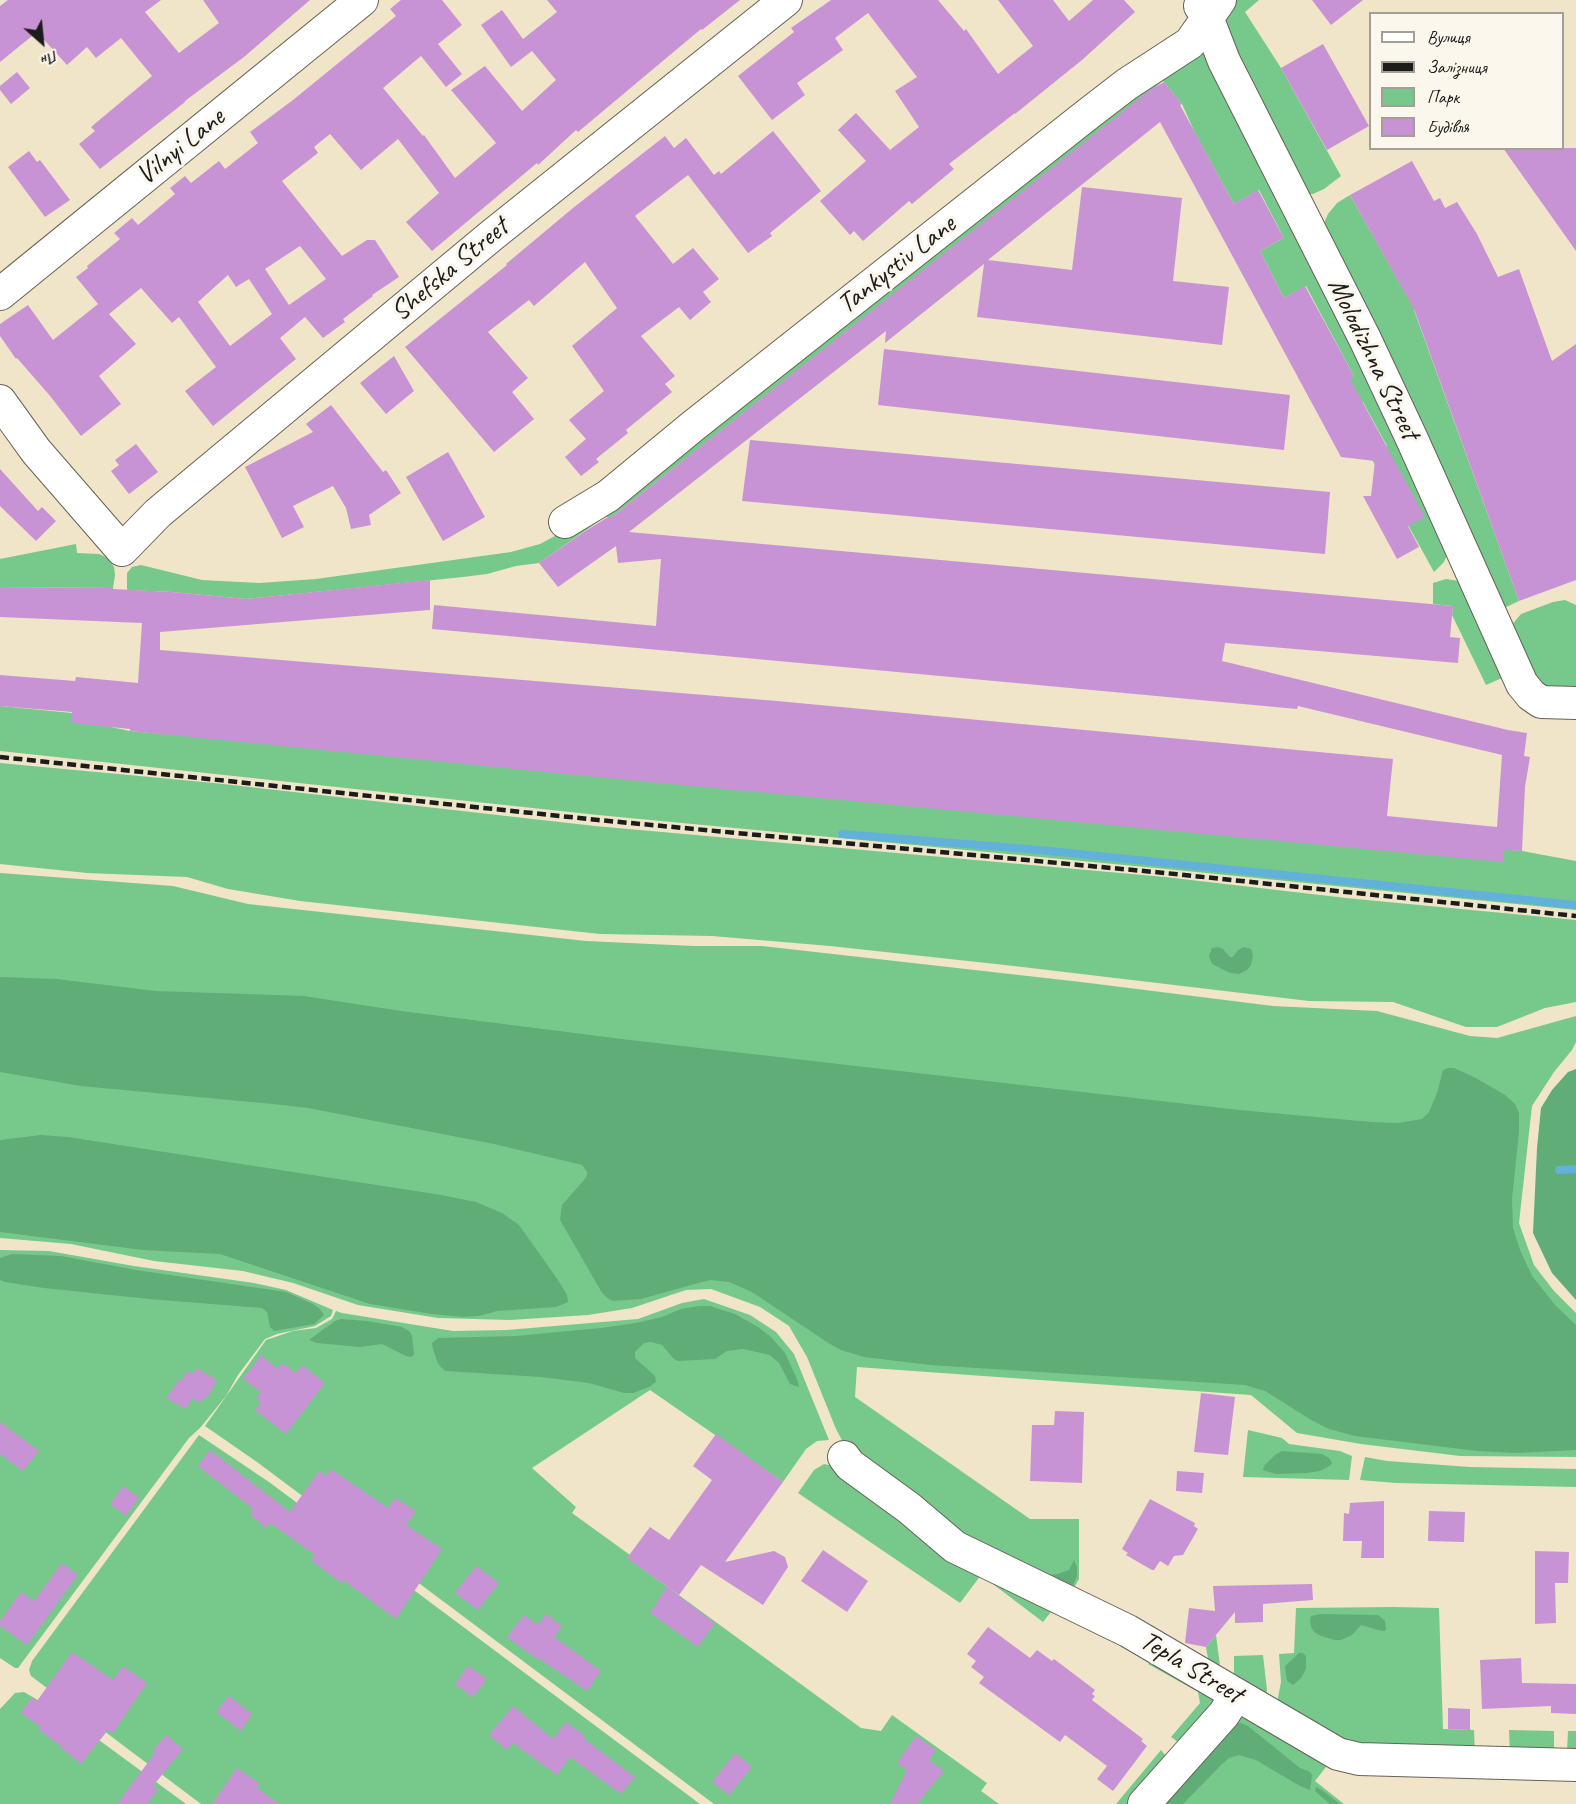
<!DOCTYPE html>
<meta charset="utf-8">
<style>
body{margin:0}
#map{position:relative;width:1576px;height:1804px;overflow:hidden;background:#f0e5c8;font-family:Caveat,sans-serif}
canvas{display:block}
.legend{position:absolute;left:1369px;top:12px;width:195px;height:138px;box-sizing:border-box;background:#fbf7ec;border:2px solid #a29f99;margin:0;padding:8px 10px;list-style:none;font-size:18px;color:#1c1c1c}
.legend li{display:flex;align-items:center;gap:12px;height:30px}
.legend b{width:30px;border:2px solid #a29f99}
.north{position:absolute;left:12px;top:12px;width:60px;height:60px;-webkit-text-stroke:4px #fbf7ec;paint-order:stroke;rotate:153deg;font-size:16px;font-weight:700;line-height:24px;text-align:center;color:#1c1c1c}
.north::after{content:'';display:block;margin:auto;width:21px;height:27px;background:#1c1c1c;clip-path:polygon(50% 0,100% 100%,50% 72%,0 100%)}
</style>
<div id="map">
<canvas width="1576" height="1804"></canvas>
<ul class="legend">
<li><b style="height:8px;background:#fff"></b>Вулиця</li>
<li><b style="height:8px;background:#1c1c1c"></b>Залізниця</li>
<li><b style="height:16px;background:#76c98b"></b>Парк</li>
<li><b style="height:16px;background:#c893d4"></b>Будівля</li>
</ul>
<div class="north">Пн</div>
</div>
<script>
const context = document.querySelector('canvas').getContext('2d');
context.lineJoin = 'round';
function fillPath(path, color) {
  context.fillStyle = color;
  context.fill(path, 'evenodd');
}
function poly(rows) {
  const path = new Path2D();
  for (const r of rows) {
    path.moveTo(r[0], r[1]);
    for (let i = 2; i < r.length; i += 2) path.lineTo(r[i], r[i + 1]);
  }
  return path;
}
function stroke(path, color, width, dash) {
  context.strokeStyle = color;
  context.lineWidth = width;
  context.lineCap = dash ? 'butt' : 'round';
  context.setLineDash(dash || []);
  context.stroke(path);
}
function drawText(font, color, halo, rows, align = 'center') {
  context.font = font + ' Caveat,sans-serif';
  context.lineWidth = 6;
  context.setLineDash([]);
  context.textBaseline = 'middle';
  context.strokeStyle = halo;
  context.fillStyle = color;
  for (const [text, x, y, turn = 0] of rows) {
    context.save();
    context.translate(x, y);
    context.rotate((+turn || 0) * Math.PI / 180);
    context.textAlign = isNaN(turn) ? turn : align;
    if (halo) context.strokeText(text, 0, 0);
    context.fillText(text, 0, 0);
    context.restore();
  }
}
fillPath(poly([
 [1229,0,1259,0,1245,12,1281,68,1341,176,1324,189,1313,194,1306,194,1223,39,1225,4],
 [1202,51,1209,55,1295,224,1449,551,1444,562,1434,572,1370,456,1387,446,1363,402,1346,411,1333,388,1354,376,1306,286,1284,298,1260,251,1284,238,1259,190,1234,204,1195,133,1182,104,1163,81,612,517,605,517,539,563,516,566,487,574,463,577,246,599,172,592,127,590,127,573,132,567,141,565,202,580,259,583,316,579,511,552,540,544,570,528,1092,117],
 [1350,195,1406,294,1419,307,1414,310,1519,601,1502,609,1324,223,1328,214,1337,203],
 [76,544,77,553,99,554,108,558,114,567,115,575,113,588,0,587,0,559],
 [1446,579,1459,581,1509,675,1486,685,1452,615,1453,606,1433,604,1433,583],
 [1565,600,1576,605,1576,697,1544,694,1510,627,1521,614,1553,602],
 [0,706,72,713,106,726,130,731,1522,851,1576,861,1576,910,1166,869,598,815,0,751],
 [0,763,214,783,595,826,1165,877,1346,898,1576,920,1576,1002,1545,1008,1497,1027,1466,1027,1393,1002,1309,1001,1014,966,830,946,712,936,600,934,300,901,228,889,187,877,87,873,0,864],
 [0,873,173,886,248,904,586,941,694,946,762,946,1081,982,1273,1006,1377,1011,1470,1036,1497,1038,1576,1016,1576,1042,1572,1050,1554,1072,1532,1106,1519,1223,1534,1265,1554,1291,1576,1313,1576,1457,1460,1456,1361,1444,1297,1433,1251,1395,857,1367,855,1397,1030,1519,1079,1519,1079,1579,1069,1596,960,1543,853,1461,836,1429,807,1357,789,1326,760,1307,711,1289,686,1290,632,1308,588,1315,510,1320,438,1318,358,1305,293,1283,243,1271,154,1261,71,1244,0,1238],
 [0,1250,49,1251,134,1266,254,1283,286,1290,333,1310,331,1316,315,1326,277,1334,265,1339,238,1375,226,1396,200,1428,189,1438,18,1668,15,1668,0,1658],
 [704,1299,750,1315,776,1332,794,1354,829,1440,817,1441,806,1449,783,1482,650,1390,532,1468,576,1507,572,1513,630,1555,628,1558,861,1728,881,1731,892,1715,984,1781,987,1783,981,1791,999,1804,714,1804,257,1462,205,1426,266,1340,293,1331,316,1328,332,1319,336,1311,342,1313,453,1331,507,1330,638,1319,682,1303],
 [1248,1430,1282,1438,1289,1444,1340,1451,1352,1456,1349,1480,1243,1477],
 [199,1435,269,1482,347,1540,700,1804,201,1804,31,1676,29,1670,32,1661],
 [1365,1457,1387,1461,1470,1467,1576,1469,1576,1487,1396,1483,1360,1480],
 [824,1464,847,1469,1054,1608,1043,1622,981,1575,960,1603,798,1493,814,1470],
 [1393,1607,1439,1608,1443,1729,1474,1730,1475,1754,1353,1749,1276,1708,1281,1682,1279,1654,1294,1653,1296,1608],
 [1216,1635,1220,1666,1223,1678,1210,1670,1206,1647],
 [1263,1655,1267,1690,1264,1702,1234,1684,1234,1656],
 [1155,1658,1218,1697,1182,1745,1171,1737,1200,1703,1198,1692,1148,1664],
 [24,1692,69,1718,186,1804,0,1804,0,1709,15,1693],
 [1250,1716,1333,1758,1315,1781,1344,1804,1151,1804,1231,1720],
 [1509,1730,1554,1731,1554,1746,1556,1756,1510,1755],
 [1568,1731,1576,1731,1576,1751,1567,1751],
 [1161,1750,1172,1763,1135,1804,1116,1804]
]), '#76c98b');
fillPath(poly([
 [1218,947,1223,949,1230,957,1233,957,1238,950,1244,947,1251,949,1253,955,1251,965,1247,970,1239,974,1230,973,1212,964,1209,956,1212,948],
 [0,977,56,979,156,991,304,996,401,1011,630,1040,1239,1110,1371,1122,1398,1123,1422,1119,1429,1112,1437,1093,1443,1070,1448,1068,1454,1068,1474,1077,1505,1095,1515,1104,1519,1113,1519,1132,1512,1199,1513,1228,1520,1250,1532,1276,1556,1306,1576,1325,1576,1450,1517,1453,1477,1451,1355,1436,1329,1429,1313,1421,1265,1391,1245,1385,930,1365,864,1357,841,1350,830,1344,752,1292,729,1282,711,1280,702,1282,641,1299,613,1301,606,1297,601,1291,560,1220,562,1205,584,1180,587,1175,587,1172,582,1165,494,1144,308,1108,273,1104,81,1086,0,1072],
 [1576,1069,1576,1300,1552,1273,1533,1233,1537,1148,1541,1108,1552,1090,1568,1072],
 [41,1135,68,1137,441,1195,476,1202,502,1213,519,1225,558,1280,567,1295,568,1302,556,1307,497,1311,479,1316,463,1317,432,1314,370,1304,220,1254,143,1250,0,1232,0,1140],
 [12,1254,61,1256,136,1270,286,1292,313,1304,320,1309,324,1315,314,1324,274,1331,270,1327,267,1312,262,1308,149,1299,44,1288,5,1282,0,1280,0,1258],
 [699,1306,710,1306,735,1314,758,1327,771,1337,785,1353,797,1379,799,1387,790,1384,779,1363,770,1355,743,1349,727,1351,715,1359,678,1361,674,1359,662,1345,651,1342,644,1343,635,1352,635,1358,655,1376,656,1382,649,1387,633,1393,624,1393,589,1383,541,1377,445,1371,438,1364,433,1349,432,1343,438,1338,516,1336,601,1328,636,1323,662,1317,681,1309],
 [341,1319,367,1321,402,1327,410,1332,412,1336,414,1355,411,1357,406,1356,382,1344,360,1347,317,1343,309,1340,335,1321],
 [1282,1451,1322,1454,1329,1458,1332,1463,1331,1465,1320,1471,1307,1473,1276,1474,1263,1470,1264,1466,1275,1455],
 [1074,1560,1077,1567,1077,1576,1072,1588,1049,1577,1050,1575,1057,1574,1069,1570],
 [1320,1614,1378,1615,1385,1621,1386,1629,1384,1631,1378,1630,1361,1625,1352,1635,1341,1640,1335,1640,1321,1636,1314,1632,1311,1627,1310,1621,1311,1616],
 [1299,1653,1303,1653,1306,1656,1306,1669,1301,1678,1293,1685,1287,1681,1285,1666],
 [1241,1723,1248,1726,1300,1768,1310,1772,1312,1775,1310,1790,1300,1786,1256,1760,1239,1755,1229,1758,1222,1764,1183,1804,1155,1804,1234,1724],
 [1316,1787,1322,1790,1340,1804,1330,1804,1316,1792,1315,1790]
]), '#60ad77');
stroke(poly([
 [842,834,1040,850,1576,905],
 [1559,1170,1576,1169]
]), '#61b1db', 8);
fillPath(poly([
 [8,0,161,0,145,12,179,53,219,23,203,0,310,0,244,57,185,101,185,102,100,169,79,144,95,131,91,127,152,76,121,38,96,58,87,47,67,65,37,32,0,62,0,6],
 [401,0,442,0,462,25,438,44,462,74,446,87,421,56,383,88,423,136,424,135,455,178,496,143,451,90,485,66,522,111,556,80,532,51,511,67,481,25,502,10,523,39,557,12,547,0,740,0,702,30,701,29,578,132,576,130,538,165,537,163,432,251,406,222,439,193,398,139,361,170,330,134,314,147,318,153,282,181,342,256,367,240,375,240,399,277,372,295,373,296,343,319,345,322,323,338,305,317,280,338,296,359,213,426,185,391,216,367,179,317,172,323,141,288,109,314,136,344,99,376,121,404,81,436,51,397,17,358,16,359,0,336,0,324,28,305,53,340,98,304,76,277,88,268,87,266,120,239,114,233,132,218,138,225,175,194,170,188,185,176,191,183,219,161,225,169,258,143,250,132,293,100,396,16,390,9],
 [300,246,326,279,289,305,265,269],
 [228,275,236,287,249,279,272,314,230,346,198,302],
 [831,0,938,0,964,31,966,29,998,74,1033,46,998,0,1053,0,1069,21,1093,0,1124,0,1135,12,1082,60,1015,114,1015,113,949,164,954,169,912,204,909,201,863,241,854,231,850,235,820,201,866,161,838,130,856,113,890,150,919,127,895,91,917,77,868,13,835,38,843,50,797,83,805,95,772,120,738,76,794,32,791,28],
 [1312,0,1363,0,1331,25],
 [1323,44,1369,126,1327,150,1281,68],
 [17,72,30,88,11,104,0,90,0,86],
 [1164,82,1182,104,1180,105,1234,204,1258,190,1284,238,1260,251,1284,298,1305,286,1354,376,1350,379,1425,517,1408,526,1419,547,1397,559,1363,496,1371,496,1375,461,1341,457,1160,122,988,260,1072,270,1082,187,1182,198,1173,281,1229,287,1222,345,977,317,984,264,885,343,886,331,629,532,1453,606,1450,637,1460,638,1458,663,1225,643,1222,661,1508,730,1527,733,1524,756,1530,757,1525,787,1522,851,1504,850,1503,862,575,775,130,731,130,729,71,723,72,712,0,706,0,675,75,681,76,677,138,683,142,623,0,617,0,587,113,588,113,589,172,592,246,599,430,580,430,610,160,632,160,650,777,701,1393,759,1387,816,1497,827,1502,755,1298,706,1297,709,432,629,434,605,656,626,661,559,618,563,616,546,558,587,539,563,587,530,608,517,612,517,1150,90],
 [773,131,821,191,770,233,772,236,748,253,688,175,635,216,673,264,693,248,719,279,703,292,711,302,690,320,679,307,641,336,675,376,665,384,672,392,626,430,628,433,596,459,599,462,581,476,565,457,586,439,569,420,604,391,572,346,617,308,585,262,534,306,529,300,488,332,528,378,512,392,534,419,494,452,405,347,507,265,506,264,573,208,665,136,674,148,686,138,714,175,719,171,721,174],
 [1503,148,1576,148,1576,251],
 [29,151,37,162,40,160,70,200,45,217,8,167],
 [1412,161,1434,201,1440,198,1445,208,1457,202,1477,234,1498,277,1519,269,1552,361,1576,344,1576,580,1519,601,1414,309,1350,195],
 [884,349,1290,395,1284,450,878,405],
 [394,356,414,391,386,414,360,383],
 [331,405,383,472,386,470,401,493,369,515,371,525,351,529,346,508,333,486,293,506,304,527,282,538,245,467,313,432,306,424],
 [750,440,1330,492,1325,554,742,501],
 [136,444,158,472,129,494,111,471,119,465,115,460],
 [448,452,485,517,443,541,406,477],
 [0,469,38,511,42,507,56,521,36,541,0,506],
 [261,1355,278,1369,282,1363,296,1373,302,1365,325,1383,286,1434,255,1410,261,1402,256,1399,261,1392,243,1379],
 [196,1368,217,1380,207,1398,204,1397,201,1403,192,1398,186,1409,166,1398,180,1379,182,1380,187,1371,193,1374],
 [1201,1393,1235,1397,1228,1455,1194,1452],
 [1055,1411,1084,1412,1082,1483,1030,1481,1032,1425,1054,1425],
 [0,1422,39,1451,23,1471,0,1454],
 [716,1434,783,1482,725,1562,774,1551,785,1557,788,1567,763,1605,701,1565,679,1595,627,1558,650,1527,669,1540,712,1480,693,1466],
 [210,1450,290,1512,319,1471,326,1476,331,1469,388,1508,395,1498,416,1511,406,1525,442,1549,396,1619,343,1580,341,1583,311,1560,315,1555,270,1523,266,1528,252,1516,252,1508,198,1466],
 [1177,1471,1204,1473,1202,1493,1176,1491],
 [123,1486,139,1498,126,1516,110,1504],
 [1150,1499,1195,1523,1194,1526,1198,1529,1183,1555,1174,1556,1168,1566,1160,1561,1154,1570,1152,1570,1126,1555,1128,1553,1122,1549],
 [1384,1501,1384,1558,1361,1558,1362,1541,1343,1541,1344,1513,1349,1514,1350,1503],
 [1429,1511,1465,1512,1464,1542,1428,1541],
 [823,1550,868,1581,847,1612,801,1581],
 [1535,1551,1569,1552,1568,1583,1555,1583,1556,1623,1535,1624],
 [62,1563,78,1575,27,1645,0,1626,0,1621,21,1592,34,1601],
 [476,1566,499,1583,478,1610,455,1593],
 [1312,1584,1313,1600,1263,1604,1263,1622,1235,1623,1235,1612,1206,1647,1185,1643,1189,1608,1215,1611,1213,1586],
 [667,1587,715,1623,698,1647,650,1613],
 [546,1614,562,1626,554,1637,601,1671,587,1691,538,1658,537,1659,507,1637,524,1615,538,1625],
 [988,1627,1030,1658,1037,1650,1052,1661,1054,1659,1095,1690,1092,1694,1095,1696,1092,1700,1143,1739,1141,1741,1147,1746,1113,1791,1097,1779,1107,1766,1065,1735,1060,1742,979,1683,984,1677,971,1667,976,1661,967,1654],
 [72,1652,113,1680,123,1666,147,1683,113,1733,108,1730,81,1764,61,1748,62,1747,39,1730,41,1727,21,1713,32,1697,37,1701],
 [1521,1658,1522,1683,1576,1684,1576,1714,1551,1713,1551,1706,1482,1709,1480,1660],
 [468,1666,487,1679,473,1697,455,1684],
 [229,1696,252,1714,241,1731,216,1712],
 [513,1706,553,1739,566,1722,585,1736,584,1739,635,1777,621,1794,570,1757,557,1775,513,1743,507,1750,489,1735],
 [1448,1708,1470,1709,1470,1730,1448,1729],
 [166,1735,183,1749,153,1786,158,1790,147,1804,117,1804,155,1753,153,1751],
 [916,1736,936,1750,929,1760,944,1771,917,1804,890,1804,907,1770,897,1763],
 [735,1753,752,1767,729,1795,712,1782],
 [237,1768,260,1784,257,1788,279,1804,212,1804]
]), '#c893d4');
const minor = poly([
 [1200,6,1207,17,1224,61,1365,339,1411,437,1522,684,1531,695,1541,702,1576,703],
 [0,294,362,0],
 [0,401,36,451,122,550,158,513,491,236,786,0],
 [565,522,608,496,693,426,1088,114,1127,84,1190,43,1220,0],
 [844,1457,850,1465,909,1508,955,1547,1128,1631,1338,1754,1359,1759,1576,1765],
 [1144,1804,1224,1714,1236,1695]
]);
stroke(minor, '#666258', 34);
stroke(minor, '#fff', 32);
stroke(poly([
 [0,757,598,820,1165,873,1576,916]
]), '#1c1c1c', 4.5, [9, 4.5]);
drawText('28px', '#1c1c1c', '#fbf7ec', [
 ["Vilnyi Lane",181,147,-39],
 ["Tankystiv Lane",897,265,-38],
 ["Shefska Street",450,270,-40],
 ["Molodizhna Street",1373,359,64],
 ["Tepla Street",1191,1668,31]
]);
</script>
